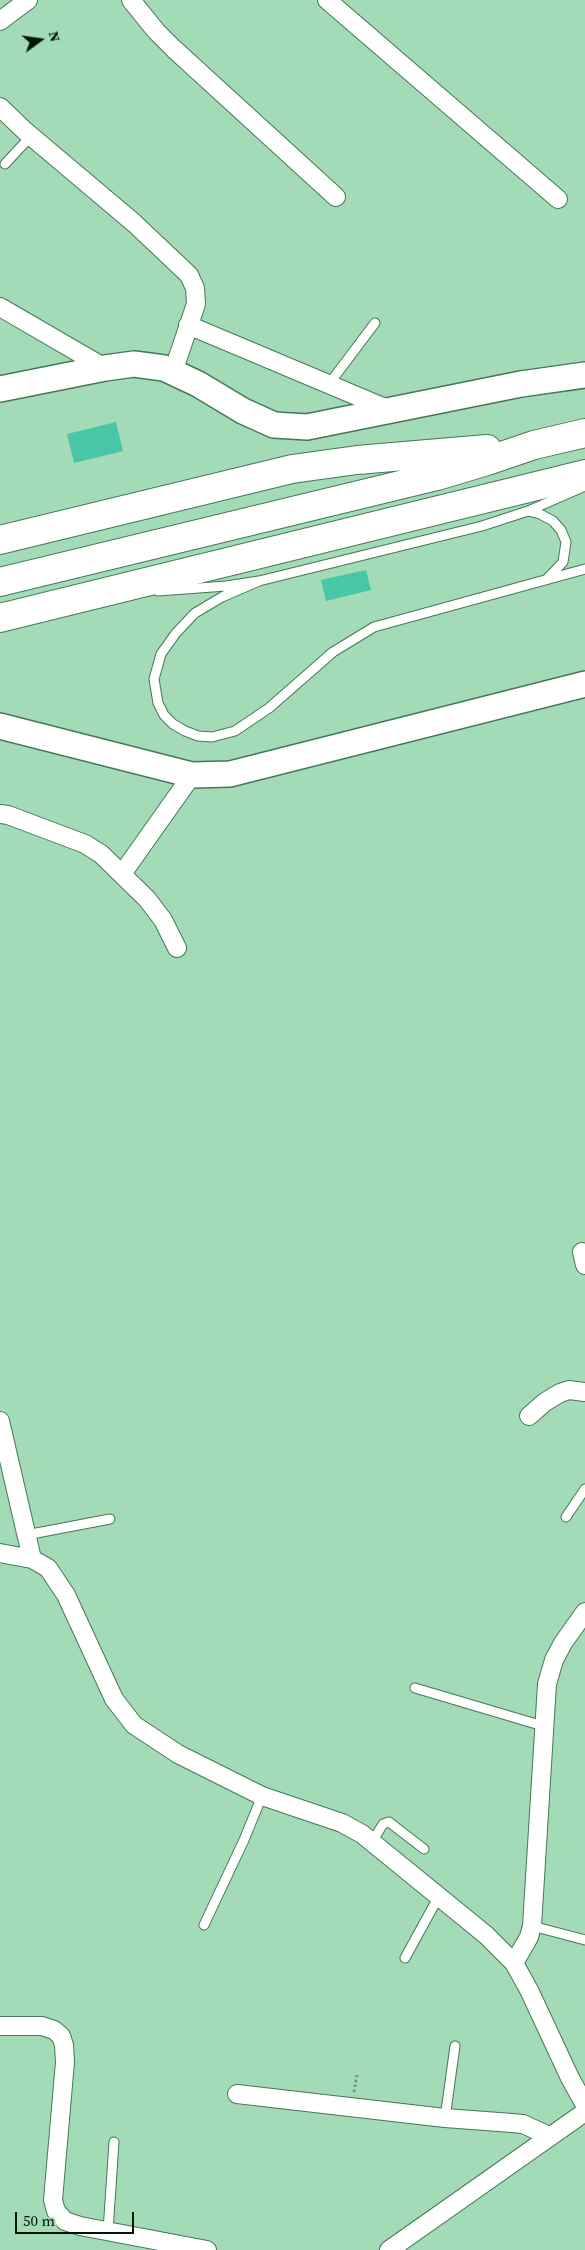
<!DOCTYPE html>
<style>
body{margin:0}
#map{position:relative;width:585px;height:2250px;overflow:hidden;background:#a2dbb5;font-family:"Source Serif 4",serif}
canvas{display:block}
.north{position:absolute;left:15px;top:15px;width:50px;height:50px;-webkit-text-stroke:4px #a2dbb5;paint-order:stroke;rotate:76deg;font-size:14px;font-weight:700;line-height:20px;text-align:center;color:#011407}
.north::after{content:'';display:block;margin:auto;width:18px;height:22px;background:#011407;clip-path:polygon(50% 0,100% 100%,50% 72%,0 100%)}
.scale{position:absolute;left:15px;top:2212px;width:119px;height:22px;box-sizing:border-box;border:2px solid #011407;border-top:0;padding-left:6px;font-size:15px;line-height:18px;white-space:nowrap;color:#011407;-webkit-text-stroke:4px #a2dbb5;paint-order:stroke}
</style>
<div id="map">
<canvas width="585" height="2250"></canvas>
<div class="north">N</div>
<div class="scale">50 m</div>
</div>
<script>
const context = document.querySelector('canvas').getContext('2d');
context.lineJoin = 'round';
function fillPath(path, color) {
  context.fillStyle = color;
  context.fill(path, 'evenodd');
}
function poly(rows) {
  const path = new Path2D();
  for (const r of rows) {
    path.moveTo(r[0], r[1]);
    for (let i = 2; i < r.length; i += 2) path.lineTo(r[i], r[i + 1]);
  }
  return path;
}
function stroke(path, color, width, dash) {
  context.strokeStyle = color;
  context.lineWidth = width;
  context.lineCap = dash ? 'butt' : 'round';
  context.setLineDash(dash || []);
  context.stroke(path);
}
fillPath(poly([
 [116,422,123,451,74,463,67,434],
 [366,570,371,590,326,601,321,580]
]), '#49c5a8');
const lane = poly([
 [5,164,31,136],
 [329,384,375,323],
 [528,511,540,514,553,521,561,530,566,542,563,562,547,579],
 [259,581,222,597,195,613,176,633,161,654,154,679,158,703,164,715,173,724,185,731,198,736,212,737,235,731,269,708,333,652,374,627,585,569],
 [158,591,226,586,259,581,482,526,528,511,585,486],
 [566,1517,585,1489],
 [26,1535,110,1519],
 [415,1688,543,1726],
 [372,1842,383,1824,389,1822,424,1849],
 [204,1925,244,1840,262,1796],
 [532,1926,585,1940],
 [405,1958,439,1896],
 [445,2118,455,2046],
 [108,2231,114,2142]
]);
const street = poly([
 [131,0,156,31,174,49,336,197],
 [327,0,558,199],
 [0,21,28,0],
 [0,107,25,131,134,223,189,275,195,288,196,304,173,372],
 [0,307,105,368],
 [188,325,390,410],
 [0,814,8,815,85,844,101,854,147,899,163,920,177,948],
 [122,874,192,775],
 [582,1252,585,1265],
 [529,1416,545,1402,560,1393,569,1390,585,1392],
 [0,1421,32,1559],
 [0,1553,32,1559,48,1568,66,1595,114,1699,134,1725,178,1754,262,1796,342,1823,362,1834,486,1935,514,1963,529,1990,570,2078,585,2105],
 [514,1963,529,1937,532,1926,547,1684,554,1660,563,1643,585,1612],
 [0,2026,42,2026,54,2030,61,2036,64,2045,65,2062,53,2200,56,2211,65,2221,80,2226,207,2250],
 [237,2094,445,2118,512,2123,523,2124,549,2136],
 [389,2250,585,2112]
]);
const secondary = poly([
 [0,389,105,368,134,364,164,368,198,384,243,411,274,425,307,427,521,384,585,375],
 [0,726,192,775,230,774,585,684]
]);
const highway = poly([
 [0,540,292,469,357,460,487,449],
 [0,582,437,476,487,461,534,445,585,433],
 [0,618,585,474]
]);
stroke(lane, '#437957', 11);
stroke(street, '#437957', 20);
stroke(secondary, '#437957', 28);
stroke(highway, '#437957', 30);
stroke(poly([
 [354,2092,357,2075]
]), '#6e9b7d', 3, [2.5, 2.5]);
stroke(lane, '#fff', 9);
stroke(street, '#fff', 18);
stroke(secondary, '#fff', 25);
stroke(highway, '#fff', 28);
</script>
